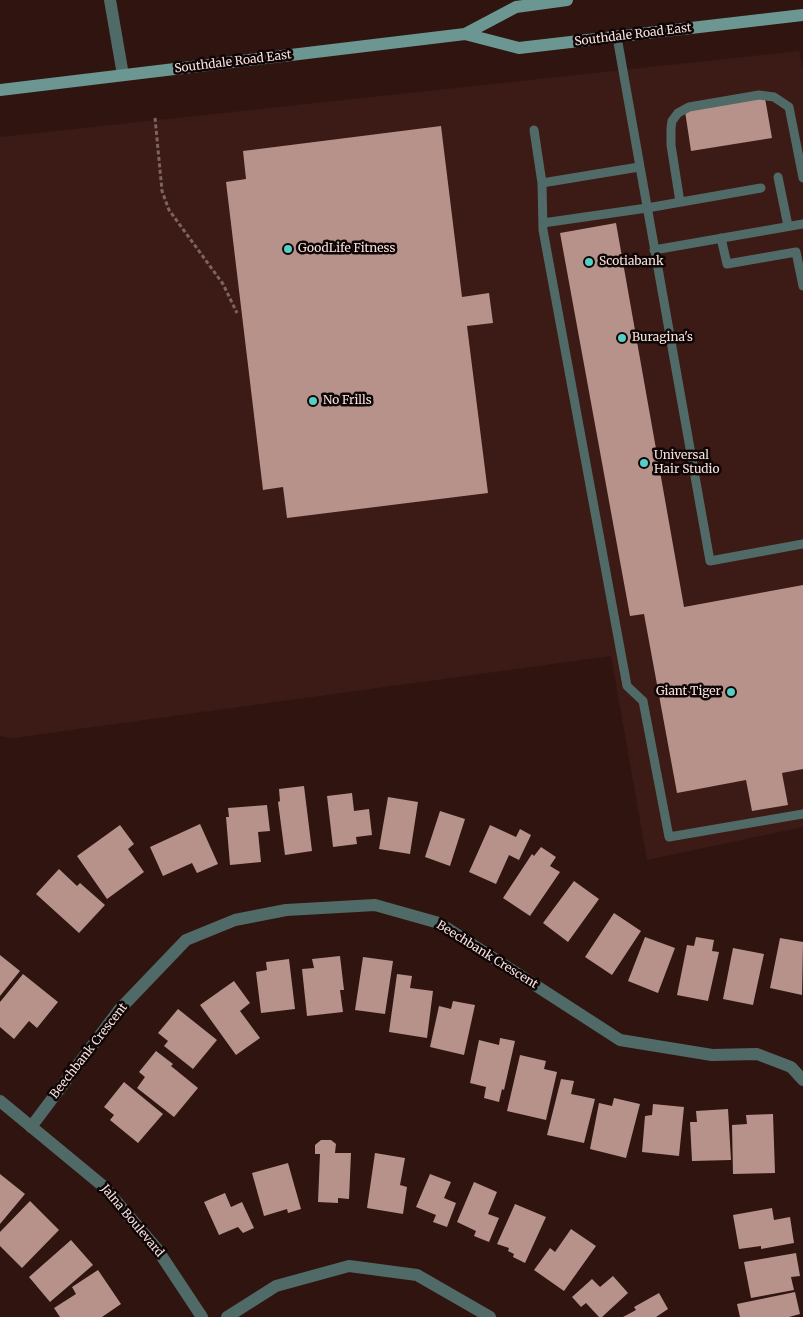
<!DOCTYPE html>
<style>
body{margin:0}
canvas{display:block;background:#2f1410}
</style>
<canvas width="803" height="1317"></canvas>
<script>
const context = document.querySelector('canvas').getContext('2d');
context.lineJoin = 'round';
function fillPath(path, color) {
  context.fillStyle = color;
  context.fill(path, 'evenodd');
}
function poly(rows) {
  const path = new Path2D();
  for (const r of rows) {
    path.moveTo(r[0], r[1]);
    for (let i = 2; i < r.length; i += 2) path.lineTo(r[i], r[i + 1]);
  }
  return path;
}
function stroke(path, color, width, dash) {
  context.strokeStyle = color;
  context.lineWidth = width;
  context.lineCap = dash ? 'butt' : 'round';
  context.setLineDash(dash || []);
  context.stroke(path);
}
function drawText(font, color, halo, rows, align = 'center') {
  context.font = font + ' Merriweather,serif';
  context.lineWidth = 5;
  context.setLineDash([]);
  context.textBaseline = 'middle';
  context.strokeStyle = halo;
  context.fillStyle = color;
  for (const [text, x, y, turn = 0] of rows) {
    context.save();
    context.translate(x, y);
    context.rotate((+turn || 0) * Math.PI / 180);
    context.textAlign = isNaN(turn) ? turn : align;
    if (halo) context.strokeText(text, 0, 0);
    context.fillText(text, 0, 0);
    context.restore();
  }
}
fillPath(poly([
 [799,51,803,71,803,827,647,860,611,656,13,738,0,736,0,137]
]), '#3c1a15');
fillPath(poly([
 [765,98,772,138,691,151,685,111],
 [441,126,462,297,489,293,493,323,467,326,488,493,287,518,283,487,263,490,226,182,246,179,243,151],
 [616,223,684,607,803,585,803,769,782,773,788,805,752,811,746,780,677,793,644,614,630,616,560,233],
 [304,786,312,851,285,855,278,802,280,801,279,789],
 [352,793,354,811,369,809,372,835,356,837,357,844,333,847,327,796],
 [388,797,418,802,410,854,379,849],
 [267,805,270,831,258,832,261,862,230,865,226,817,229,817,228,808],
 [440,811,465,819,450,866,425,857],
 [200,824,218,864,197,873,192,863,163,876,150,847],
 [120,825,134,844,128,849,144,872,107,899,77,856],
 [490,825,516,837,520,829,531,835,519,860,509,855,496,884,469,872],
 [541,847,556,857,550,866,560,872,530,916,503,898,532,854,534,856],
 [59,869,77,886,80,883,105,905,79,933,36,894],
 [574,881,599,899,568,942,543,923],
 [614,913,641,931,612,975,585,957],
 [645,937,675,948,658,993,628,981],
 [696,937,714,940,712,951,719,952,708,1001,677,995,687,945,694,946],
 [780,938,803,942,802,995,770,988],
 [733,948,764,954,753,1005,723,999],
 [0,955,20,971,0,996],
 [340,956,344,990,340,990,343,1012,307,1016,302,969,314,968,312,959],
 [363,957,393,961,385,1014,355,1010],
 [289,959,295,1009,261,1013,256,972,267,970,266,962],
 [23,974,58,1002,37,1028,29,1021,14,1039,0,1027,0,1002],
 [397,974,412,976,410,988,433,991,427,1038,389,1032],
 [234,981,250,1003,240,1011,260,1038,236,1055,200,1005],
 [453,1001,475,1005,464,1055,430,1047,439,1006,451,1009],
 [178,1009,217,1040,193,1069,164,1046,168,1041,158,1033],
 [500,1038,515,1041,504,1090,502,1089,499,1102,484,1098,486,1087,470,1083,479,1040,499,1045],
 [156,1051,173,1064,171,1066,198,1088,174,1117,137,1088,145,1077,139,1072],
 [520,1055,546,1061,544,1069,557,1072,546,1120,507,1111],
 [561,1079,574,1081,571,1094,595,1099,584,1143,547,1135],
 [124,1082,163,1114,138,1143,110,1120,114,1115,104,1107],
 [614,1098,640,1104,626,1158,590,1149,599,1103,612,1106],
 [653,1104,684,1107,679,1156,642,1152,645,1116,652,1115],
 [728,1109,731,1160,692,1161,690,1122,697,1122,696,1111],
 [773,1114,775,1173,733,1174,732,1125,747,1124,746,1115],
 [321,1140,331,1140,336,1144,335,1153,351,1153,349,1199,338,1198,338,1203,318,1202,320,1154,315,1154,315,1145],
 [375,1153,405,1158,400,1185,407,1187,403,1214,367,1208],
 [288,1163,301,1209,288,1213,287,1209,264,1216,252,1173],
 [0,1174,25,1194,0,1224],
 [430,1174,451,1182,444,1198,456,1203,447,1227,433,1222,436,1215,416,1207],
 [474,1182,497,1192,488,1214,499,1218,489,1242,474,1236,476,1231,457,1222],
 [225,1193,231,1207,242,1202,254,1228,243,1233,238,1227,219,1235,204,1202],
 [30,1201,59,1230,22,1268,0,1246,0,1232],
 [515,1204,546,1217,525,1263,513,1257,514,1254,508,1251,509,1248,497,1244],
 [772,1208,774,1220,790,1217,794,1243,761,1249,761,1246,739,1249,733,1215],
 [571,1229,596,1246,564,1291,534,1270,550,1248,555,1252],
 [71,1240,93,1265,50,1302,29,1277],
 [796,1253,800,1276,791,1277,794,1290,751,1298,744,1262],
 [98,1270,121,1304,102,1317,60,1317,54,1308,76,1294,72,1287],
 [613,1276,628,1293,602,1317,599,1317,586,1303,581,1307,572,1297,592,1279,600,1287],
 [795,1292,800,1314,789,1317,740,1317,737,1304],
 [659,1293,668,1309,656,1317,623,1317,636,1310,634,1307]
]), '#b6928b');
stroke(poly([
 [155,118,162,191,169,210,223,284,237,313]
]), '#7c6460', 3, [4, 2.5]);
stroke(poly([
 [617,37,710,561,803,544],
 [534,130,542,183,543,230,627,686,643,701,669,837,803,814],
 [778,177,788,226],
 [542,183,639,167],
 [680,202,671,145,671,128,672,121,678,113,689,107,759,95,774,97,789,107,803,178],
 [543,223,647,208,761,188],
 [721,238,727,264,796,252,803,286],
 [654,250,803,224]
]), '#506a67', 9);
stroke(poly([
 [110,0,123,75],
 [31,1127,119,1010,186,940,235,920,286,910,375,905,439,923,620,1040,712,1055,757,1054,791,1067,803,1080],
 [227,1317,276,1286,349,1266,417,1275,490,1317]
]), '#506a67', 12);
stroke(poly([
 [0,1101,103,1186,157,1249,202,1317]
]), '#506a67', 12);
stroke(poly([
 [465,34,519,48,803,15],
 [0,90,465,34,516,7,567,0]
]), '#6b9692', 12);
for (const [x, y, r, color] of [
 [288,249,5,"#55cec5"],
 [589,262,5,"#55cec5"],
 [622,338,5,"#55cec5"],
 [313,401,5,"#55cec5"],
 [644,463,5,"#55cec5"],
 [731,692,5,"#55cec5"]
]) {
  const dot = new Path2D();
  dot.arc(x, y, r, 0, 2 * Math.PI);
  context.fillStyle = color;
  context.fill(dot);
  stroke(dot, '#0f0504', 2);
}
drawText('12px', '#f5e1de', '#0f0504', [
 ["Southdale Road East",633,35,-7],
 ["Southdale Road East",233,62,-7],
 ["Beechbank Crescent",487,955,32],
 ["Beechbank Crescent",89,1051,-52],
 ["Jalna Boulevard",132,1221,50]
]);
drawText('12px', '#f5e1de', '#0f0504', [
 ["GoodLife Fitness",298,249],
 ["Scotiabank",599,262],
 ["Buragina's",632,338],
 ["No Frills",323,401],
 ["Universal",654,456],
 ["Hair Studio",654,470],
 ["Giant Tiger",721,692,"right"]
], 'left');
</script>
